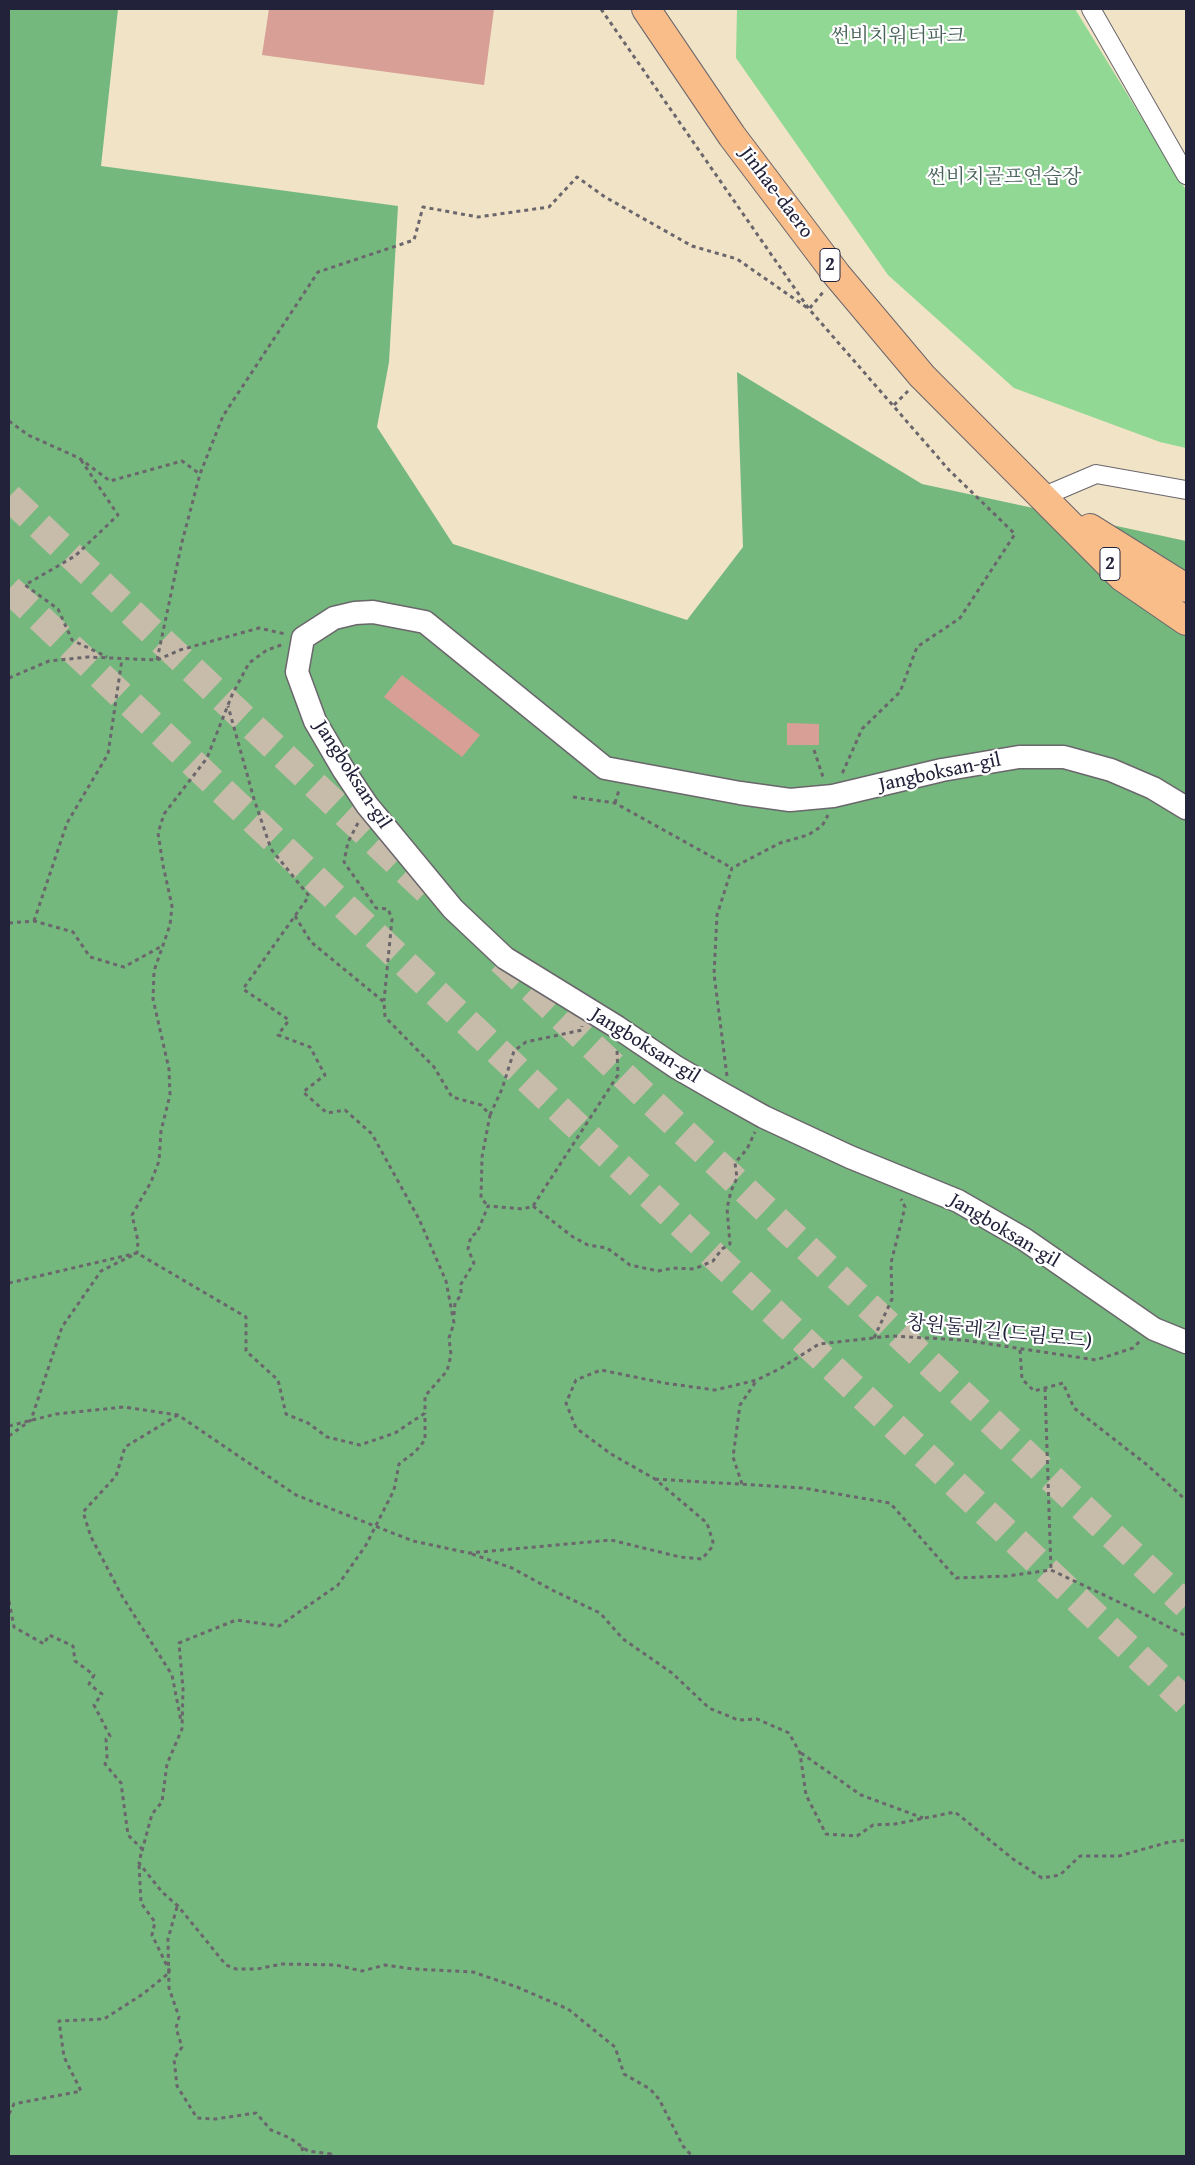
<!DOCTYPE html>
<meta charset="utf-8">
<style>
body{margin:0}
#map{position:relative;width:1195px;height:2165px;overflow:hidden;background:#f0e3c6;font-family:"Gentium Book Plus",serif}
canvas{display:block}
.frame{position:absolute;inset:0;border:10px solid #22223b;pointer-events:none}
</style>
<div id="map">
<canvas width="1195" height="2165"></canvas>
<div class="frame"></div>
</div>
<script>
const context = document.querySelector('canvas').getContext('2d');
context.lineJoin = 'round';
function fillPath(path, color) {
  context.fillStyle = color;
  context.fill(path, 'evenodd');
}
function poly(rows) {
  const path = new Path2D();
  for (const r of rows) {
    path.moveTo(r[0], r[1]);
    for (let i = 2; i < r.length; i += 2) path.lineTo(r[i], r[i + 1]);
  }
  return path;
}
function stroke(path, color, width, dash) {
  context.strokeStyle = color;
  context.lineWidth = width;
  context.lineCap = dash ? 'butt' : 'round';
  context.setLineDash(dash || []);
  context.stroke(path);
}
function drawText(font, color, halo, rows, align = 'center') {
  context.font = font + ' "Gentium Book Plus","Noto Serif KR",serif';
  context.lineWidth = 4.5;
  context.setLineDash([]);
  context.textBaseline = 'middle';
  context.strokeStyle = halo;
  context.fillStyle = color;
  for (const [text, x, y, turn = 0] of rows) {
    context.save();
    context.translate(x, y);
    context.rotate((+turn || 0) * Math.PI / 180);
    context.textAlign = isNaN(turn) ? turn : align;
    if (halo) context.strokeText(text, 0, 0);
    context.fillText(text, 0, 0);
    context.restore();
  }
}
fillPath(poly([
 [737,9,1075,9,1186,190,1186,448,1160,442,1014,388,888,275,736,58]
]), '#90d893');
fillPath(poly([
 [9,9,118,9,101,166,398,206,389,362,377,427,453,544,687,620,743,547,737,372,922,484,1186,541,1186,2156,9,2156]
]), '#74b87d');
fillPath(poly([
 [269,9,494,9,484,85,262,55],
 [402,675,480,735,462,757,384,697],
 [787,723,819,724,819,745,787,745]
]), '#d79f95');
stroke(poly([
 [9,497,437,900],
 [9,589,1186,1702],
 [501,960,1186,1605]
]), '#c7bcaa', 28, [28, 14]);
const minor = poly([
 [1091,9,1186,175],
 [1042,497,1096,474,1186,490]
]);
const tertiary = poly([
 [1186,808,1153,788,1111,770,1064,757,1019,757,942,770,833,796,790,800,740,793,605,768,425,622,373,612,355,613,334,618,303,638,297,672,315,721,343,769,367,805,453,909,505,958,617,1027,676,1067,721,1093,764,1117,850,1157,958,1201,1024,1239,1154,1329,1186,1342]
]);
const primary = poly([
 [646,9,732,136,837,275,922,376,1122,577,1186,621],
 [1090,528,1186,588]
]);
stroke(minor, '#6a666c', 20);
stroke(tertiary, '#6a666c', 25);
stroke(primary, '#6a666c', 30);
stroke(poly([
 [601,9,809,309,949,470,1015,534,960,618,917,647,900,692,862,729,842,774],
 [894,405,908,391],
 [9,421,28,435,79,458,110,481,182,461,200,474,223,416,318,272,414,240,423,207,478,217,549,207,577,177,605,197,692,246,737,259,809,309,824,291],
 [81,460,118,515,75,556,25,585,58,609,72,640,107,657],
 [157,660,182,542,200,474],
 [9,678,49,661,88,657,157,660,180,650,259,628,285,634],
 [814,750,824,780],
 [573,797,615,803,732,868],
 [615,803,619,790],
 [358,823,348,842,344,862,376,908,388,909,392,919,384,1001],
 [295,916,311,942,384,1002,385,1017,434,1067,452,1097,481,1105,490,1115,482,1157,481,1198,488,1206],
 [34,921,67,823,108,754,122,659],
 [9,923,34,921,73,932,90,957,124,967,162,946],
 [727,1076,714,974,717,915,732,868,780,843,808,835,822,826,828,815],
 [490,1115,502,1089,514,1051,526,1042,582,1030,582,1026],
 [533,1206,573,1237,588,1245,607,1248,630,1265,658,1271,673,1268,694,1269,713,1261,722,1249,730,1244,727,1208,731,1191,737,1178,735,1163,747,1149,755,1132],
 [9,1283,137,1253,246,1317,246,1351,278,1380,286,1414,308,1423,327,1437,360,1445,395,1433,425,1413,425,1396,447,1371,451,1355,449,1338,454,1323,446,1281,419,1219,372,1134,345,1110,327,1113,303,1092,325,1075,310,1047,278,1035,289,1020,243,989,309,896,271,849,254,799,228,706],
 [454,1315,455,1303,461,1295,461,1284,474,1263,468,1249,471,1236,477,1233,488,1206,523,1209,533,1206,618,1075,617,1050],
 [874,1338,892,1299,891,1263,905,1207,901,1199],
 [1020,1350,1022,1379,1034,1391,1063,1383,1074,1408,1146,1464,1186,1500],
 [1045,1388,1051,1570],
 [178,1415,125,1447,116,1476,83,1512,91,1537,122,1596,172,1675,181,1721],
 [9,1426,56,1414,124,1407,178,1415,296,1495,413,1541,469,1553,611,1540,680,1557,702,1559,712,1547,713,1542,707,1523,655,1479,611,1454,576,1428,566,1403,576,1380,601,1370,664,1383,715,1390,757,1380,781,1368,819,1344,891,1336,963,1340,1096,1360,1133,1348,1140,1341],
 [9,1436,31,1420,62,1327,101,1271,137,1253,138,1241,132,1215,151,1182,159,1161,161,1131,170,1095,169,1069,153,999,154,971,170,925,172,906,163,865,158,833,164,814,207,758,232,695,249,663,267,650,284,644],
 [655,1479,803,1488,890,1503,956,1578,1007,1576,1051,1570,1142,1613,1186,1636],
 [742,1484,733,1457,740,1405,757,1380],
 [472,1554,512,1568,554,1591,600,1613,623,1639,672,1673,709,1708,738,1720,757,1719,789,1733,800,1753,806,1795,826,1834,857,1836,873,1825,895,1824,955,1812,1013,1859,1042,1878,1060,1875,1080,1856,1119,1856,1169,1842,1186,1840],
 [9,1601,14,1627,44,1644,49,1635,73,1646,75,1661,94,1675,89,1684,102,1694,94,1705,110,1736,106,1739,107,1757,105,1764,121,1783,128,1835,142,1849,139,1863,162,1892,178,1906,226,1965,236,1969,257,1969,282,1964,336,1965,362,1971,385,1965,413,1969,473,1972,517,1987,568,2009,615,2047,624,2074,650,2089,659,2099,683,2146,692,2156],
 [801,1753,861,1795,923,1818],
 [142,1851,152,1814,162,1802,167,1764,182,1729,183,1689,179,1643,236,1620,279,1626,338,1585,366,1545,394,1490,399,1464,415,1452,425,1440,425,1413],
 [177,1907,168,1939,169,1988,179,2017,176,2028,182,2047,174,2059,177,2086,197,2118,215,2119,256,2113,271,2130,290,2138,308,2151,331,2154,330,2156],
 [9,2114,14,2104,81,2091,64,2057,59,2021,104,2019,143,1994,170,1972,152,1935,155,1922,141,1903,139,1864],
 [302,2147,303,2156]
]), '#6a666c', 3, [4, 4]);
stroke(minor, '#fff', 18);
stroke(tertiary, '#fff', 22);
stroke(primary, '#f8bd88', 28);
for (const [x, y, w] of [
 [830,265,20],
 [1110,564,20]
]) {
  const box = new Path2D();
  box.roundRect(x - w / 2, y - 16.5, w, 33, 4);
  context.fillStyle = '#fff';
  context.fill(box);
  stroke(box, '#22223b', 1);
}
drawText('bold 19px', '#22223b', null, [
 ["2",830,265],
 ["2",1110,564]
]);
drawText('20px', '#48625a', '#fff', [
 ["썬비치워터파크",898,37],
 ["썬비치골프연습장",1004,178]
]);
drawText('20px', '#22223b', '#fff', [
 ["Jinhae-daero",776,193,53],
 ["Jangboksan-gil",940,773,-12],
 ["Jangboksan-gil",352,775,57],
 ["Jangboksan-gil",645,1046,32],
 ["Jangboksan-gil",1004,1231,31],
 ["창원둘레길(드림로드)",999,1333,6]
]);
</script>
